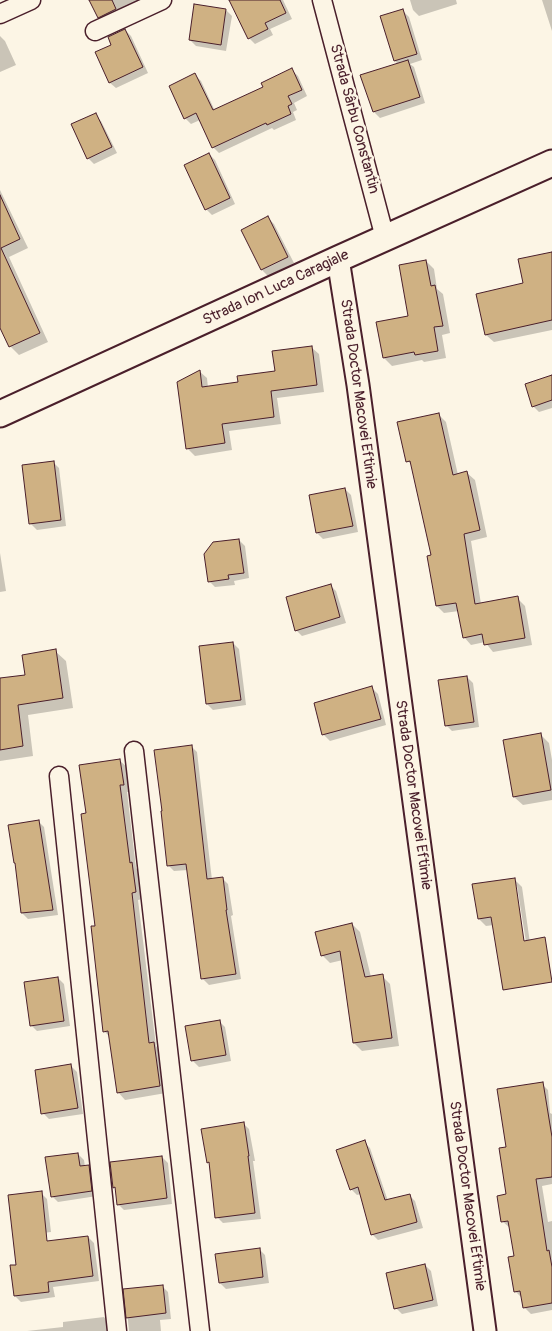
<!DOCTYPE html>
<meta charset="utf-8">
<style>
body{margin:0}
canvas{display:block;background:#fcf5e5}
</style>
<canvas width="552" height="1331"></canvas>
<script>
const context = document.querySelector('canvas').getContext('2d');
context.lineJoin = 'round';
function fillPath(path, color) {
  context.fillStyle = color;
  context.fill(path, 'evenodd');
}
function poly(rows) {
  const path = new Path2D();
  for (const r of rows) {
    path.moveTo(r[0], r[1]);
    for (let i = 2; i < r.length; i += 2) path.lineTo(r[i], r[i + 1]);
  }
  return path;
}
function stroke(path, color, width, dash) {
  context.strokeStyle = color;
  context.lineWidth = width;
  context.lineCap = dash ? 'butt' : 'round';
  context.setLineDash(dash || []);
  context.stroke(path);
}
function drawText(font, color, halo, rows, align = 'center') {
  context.font = font + ' Pangolin,sans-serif';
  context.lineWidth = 5;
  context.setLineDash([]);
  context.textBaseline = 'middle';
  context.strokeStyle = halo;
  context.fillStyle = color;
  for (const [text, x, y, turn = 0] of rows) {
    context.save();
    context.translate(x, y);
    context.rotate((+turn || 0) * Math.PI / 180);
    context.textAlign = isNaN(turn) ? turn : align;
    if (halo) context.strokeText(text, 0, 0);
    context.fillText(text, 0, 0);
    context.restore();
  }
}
fillPath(poly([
 [91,0,139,0,142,5,105,23,99,17],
 [237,0,283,0,292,19,270,29,273,35,255,44,249,38],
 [410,0,456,0,457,4,419,16,413,10],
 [542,0,552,0,552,31],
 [226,10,232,16,226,51,196,46,190,40],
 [403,11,409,17,422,60,410,64,414,67,425,103,380,118,374,112,362,76,398,64,395,61],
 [125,30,131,36,148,73,116,88,110,83,96,53,113,45],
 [0,36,5,41,16,65,0,72],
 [292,70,298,76,307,96,294,103,297,110,293,112,296,120,274,130,272,128,219,153,213,147,200,120,191,124,185,118,195,75,201,81,215,111,264,88],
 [95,115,101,121,117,153,94,164,88,158],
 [209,154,215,160,235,204,212,215,206,209],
 [0,190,28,248,9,257,48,342,19,355,10,346,0,325],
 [268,218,274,224,294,263,268,276,262,270,242,230],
 [552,254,552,330,494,342,486,335,524,284],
 [426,261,434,269,437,289,443,294,450,333,442,335,446,358,424,362,422,360,392,366,384,358,377,323,409,317],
 [311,347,319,354,324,392,277,398,281,424,229,431,232,450,195,456,188,449,199,371,207,378,208,388,239,383,276,372],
 [552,377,552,408,539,412,533,406],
 [438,414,446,422,458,475,467,473,475,480,487,537,471,541,481,604,517,598,525,606,532,645,493,652,485,642,471,645,464,637,459,611,444,613,437,606,433,556,413,466,408,461],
 [53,462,59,468,66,526,37,530,31,524],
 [345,489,351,495,358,532,323,539,317,533],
 [239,540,245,546,249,578,234,581,235,585,215,587,209,581],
 [0,553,6,591,0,592],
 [330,585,336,591,346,623,302,636,296,630],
 [233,643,239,649,246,705,213,710,207,704],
 [55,651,66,661,73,708,28,715,33,756,0,761,0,679,26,676],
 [467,677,473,683,479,727,452,731,446,725],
 [372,688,378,694,386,725,330,741,324,735,315,704],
 [540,734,549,743,552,760,552,800,523,805,514,797],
 [191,746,197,752,212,880,222,878,228,884,233,915,231,916,241,979,209,985,203,979,188,870,174,871,168,865],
 [119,760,127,767,130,792,127,792,136,868,139,871,143,899,138,900,156,1046,160,1051,166,1093,125,1100,118,1092,110,1037,104,1031,87,814],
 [38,821,44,827,58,915,28,919,22,913],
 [514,879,522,887,531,950,505,955,497,947,494,925,486,926,479,919,474,885],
 [515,886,517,886,527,948,524,949],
 [352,924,360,932,371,977,382,976,390,984,399,1046,362,1051,354,1043,343,960,330,963,322,955],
 [58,978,64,984,70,1026,37,1031,31,1025],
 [219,1021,225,1027,231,1061,199,1067,193,1061,187,1027],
 [71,1066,77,1072,83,1114,49,1119,43,1113],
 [541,1083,548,1090,550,1113,552,1114,552,1184,542,1186,548,1222,552,1221,552,1310,531,1314,524,1307,522,1298,515,1291,515,1257,510,1228,502,1221,507,1195,507,1148],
 [243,1123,249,1129,255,1161,253,1161,261,1219,223,1223,217,1217,211,1165,208,1162],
 [364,1142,370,1148,388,1201,409,1195,415,1201,423,1228,378,1240,372,1234,361,1194,357,1195,351,1189],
 [78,1154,84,1160,85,1167,89,1166,95,1172,97,1196,58,1202,52,1196],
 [162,1157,168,1163,172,1204,124,1210,118,1204,116,1189,114,1187],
 [41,1193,47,1199,51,1232,20,1236],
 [88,1237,94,1243,99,1281,53,1287,55,1297,21,1302,15,1296,18,1266],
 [259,1249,265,1255,269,1283,226,1289,220,1283],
 [425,1265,431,1271,438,1306,402,1314,396,1308],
 [162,1286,168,1292,171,1319,160,1320,161,1331,129,1331,125,1290],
 [104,1317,110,1324,112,1331,27,1331,63,1327,63,1322]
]), '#0003');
const building = poly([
 [89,0,112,0,116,9,98,18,89,0],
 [229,0,280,0,286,13,265,23,268,29,248,39,229,0],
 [194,4,226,9,221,45,189,40,194,4],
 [403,9,417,54,394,61,380,16,403,9],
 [125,29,143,67,109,83,95,52,111,45,108,37,125,29],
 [408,60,420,97,373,112,360,75,408,60],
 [292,68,302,90,288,96,292,104,288,106,291,114,267,125,266,123,212,148,196,113,184,119,169,86,195,73,213,110,263,87,261,83,292,68],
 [96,113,112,147,87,159,71,124,96,113],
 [209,153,230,198,205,210,184,165,209,153],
 [0,195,20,239,1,248,40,333,9,347,0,328,0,195],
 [268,216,288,257,261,270,241,230,268,216],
 [552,252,552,320,485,335,476,294,523,283,518,259,552,252],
 [426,260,431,286,435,285,443,326,434,327,438,351,415,355,414,352,383,358,376,322,408,316,399,265,426,260],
 [312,346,317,385,271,391,274,417,222,424,225,443,186,449,177,382,200,370,202,387,238,382,237,376,275,371,272,351,312,346],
 [552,375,552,400,532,407,525,384,552,375],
 [439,413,453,475,467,471,480,530,464,534,475,604,518,596,525,638,484,645,482,634,463,638,456,603,436,606,427,556,431,555,410,461,406,462,397,422,439,413],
 [54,461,61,520,29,524,22,465,54,461],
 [345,488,353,526,316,533,309,495,345,488],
 [239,539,244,573,228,575,229,579,208,582,204,554,213,542,239,539],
 [331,584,340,617,295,631,286,597,331,584],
 [233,642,241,700,206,704,199,646,233,642],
 [56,649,63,698,18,705,23,746,0,750,0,678,25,675,22,655,56,649],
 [467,676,474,722,445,726,438,680,467,676],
 [372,686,381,719,322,735,314,703,372,686],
 [541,733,551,790,513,797,503,740,541,733],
 [192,745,207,879,223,877,227,910,226,910,236,974,201,979,186,864,167,866,161,811,162,811,154,750,192,745],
 [120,759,124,785,120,785,130,863,132,862,136,892,132,893,149,1043,154,1042,160,1086,117,1093,108,1031,103,1032,91,926,95,926,81,814,86,813,79,765,120,759],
 [39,820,53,910,21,913,15,863,14,863,8,825,39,820],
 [515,878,524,941,545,937,552,982,503,990,491,917,478,919,472,884,515,878],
 [352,923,365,977,383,974,392,1038,353,1043,340,951,321,956,315,932,352,923],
 [58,977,64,1021,30,1026,24,982,58,977],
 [220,1020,226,1055,191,1061,185,1026,220,1020],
 [71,1064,78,1108,41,1114,35,1070,71,1064],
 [543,1082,552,1137,552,1177,536,1179,547,1251,549,1250,552,1267,552,1303,523,1308,520,1291,514,1292,508,1257,514,1256,508,1221,501,1222,497,1196,506,1194,499,1148,506,1147,497,1089,543,1082],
 [244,1122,249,1156,248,1156,255,1213,215,1218,209,1162,207,1163,201,1129,244,1122],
 [365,1140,385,1200,410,1194,417,1222,371,1235,358,1187,350,1190,336,1150,365,1140],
 [78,1153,80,1166,89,1165,92,1191,51,1197,45,1157,78,1153],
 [162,1156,167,1198,117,1205,115,1187,113,1188,110,1162,162,1156],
 [42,1191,47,1241,88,1236,93,1276,48,1282,49,1292,14,1296,10,1265,16,1265,8,1195,42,1191],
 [260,1248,263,1277,219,1283,215,1254,260,1248],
 [425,1264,433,1300,394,1309,386,1273,425,1264],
 [163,1285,166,1313,126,1318,123,1289,163,1285]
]);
fillPath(building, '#cfb183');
stroke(building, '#4a1f2b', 1);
const minor = poly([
 [322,0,385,238],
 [0,14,31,0],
 [95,31,162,0],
 [134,751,200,1331],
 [59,776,117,1331]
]);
const tertiary = poly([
 [338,259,358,385,485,1331]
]);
const secondary = poly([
 [0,414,338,259,552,163]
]);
stroke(minor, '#4a1f2b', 21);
stroke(tertiary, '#4a1f2b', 25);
stroke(secondary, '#4a1f2b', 29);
stroke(minor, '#fcf5e5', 18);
stroke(tertiary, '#fcf5e5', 21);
stroke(secondary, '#fcf5e5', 25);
drawText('15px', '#4a1f2b', '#fcf5e5', [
 ["Strada Sârbu Constantin",354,119,75],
 ["Strada Ion Luca Caragiale",276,288,-25],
 ["Strada Doctor Macovei Eftimie",358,394,82],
 ["Strada Doctor Macovei Eftimie",413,795,82],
 ["Strada Doctor Macovei Eftimie",467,1196,82]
]);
</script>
